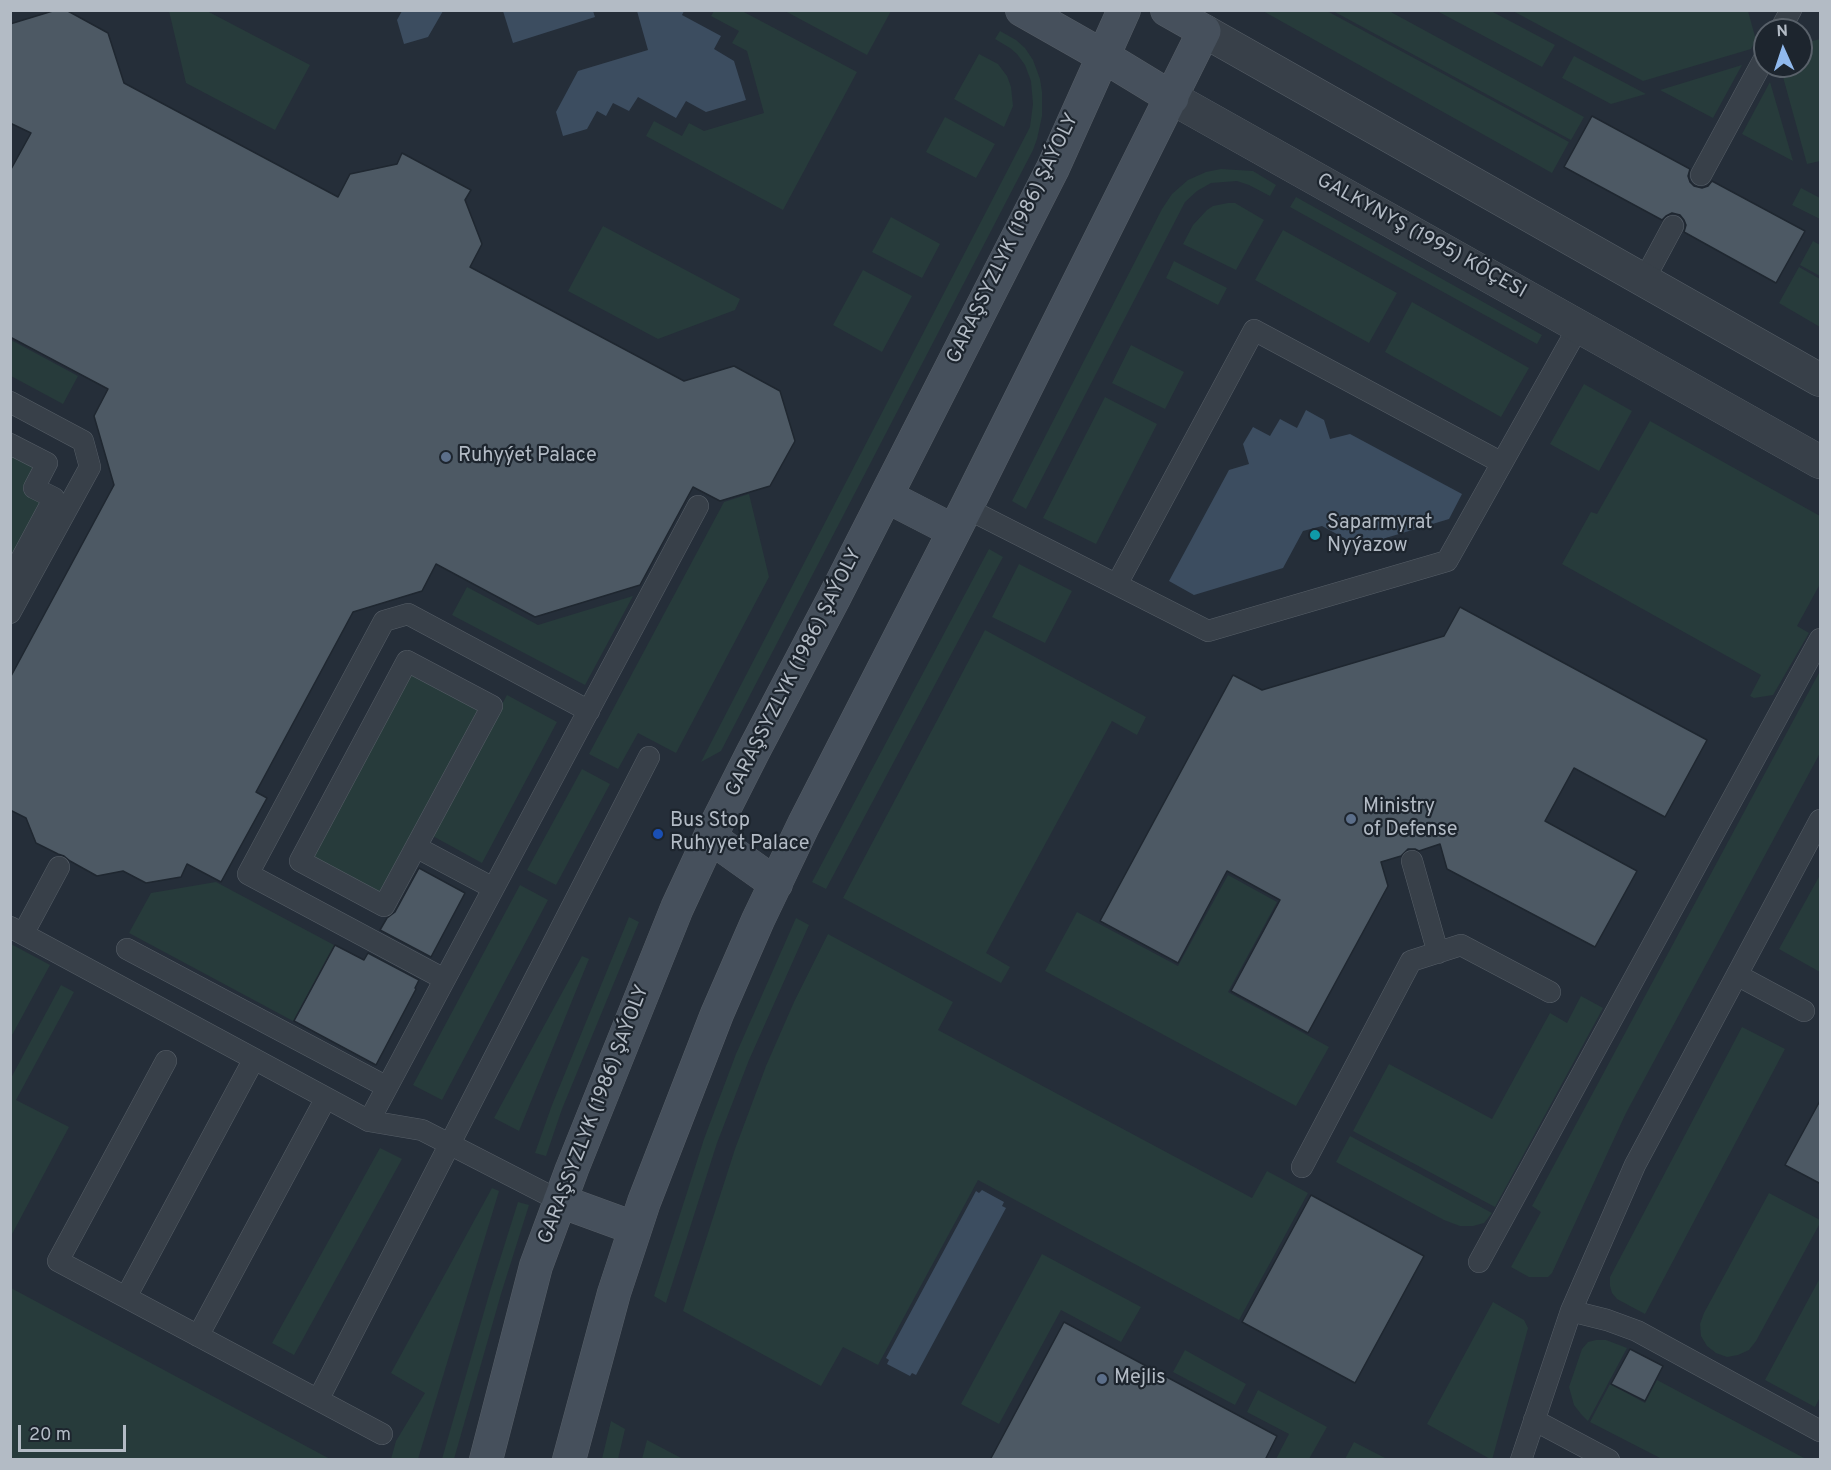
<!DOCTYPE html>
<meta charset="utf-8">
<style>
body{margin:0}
#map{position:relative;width:1831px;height:1470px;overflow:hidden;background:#252e39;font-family:Overpass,sans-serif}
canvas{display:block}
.frame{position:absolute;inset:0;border:12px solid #b3bbc5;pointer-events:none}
.north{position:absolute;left:1753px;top:18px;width:60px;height:60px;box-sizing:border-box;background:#1d252e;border:2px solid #59616a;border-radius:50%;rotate:357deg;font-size:16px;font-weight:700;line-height:24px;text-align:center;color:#b3bbc5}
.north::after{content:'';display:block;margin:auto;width:21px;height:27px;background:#90b9ed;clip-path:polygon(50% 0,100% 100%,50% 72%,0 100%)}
.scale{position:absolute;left:18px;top:1425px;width:108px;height:27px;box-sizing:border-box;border:3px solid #b3bbc5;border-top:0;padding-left:8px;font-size:18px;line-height:21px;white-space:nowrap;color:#b3bbc5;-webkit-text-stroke:4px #1d252e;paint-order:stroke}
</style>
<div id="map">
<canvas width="1831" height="1470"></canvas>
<div class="frame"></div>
<div class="north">N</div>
<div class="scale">20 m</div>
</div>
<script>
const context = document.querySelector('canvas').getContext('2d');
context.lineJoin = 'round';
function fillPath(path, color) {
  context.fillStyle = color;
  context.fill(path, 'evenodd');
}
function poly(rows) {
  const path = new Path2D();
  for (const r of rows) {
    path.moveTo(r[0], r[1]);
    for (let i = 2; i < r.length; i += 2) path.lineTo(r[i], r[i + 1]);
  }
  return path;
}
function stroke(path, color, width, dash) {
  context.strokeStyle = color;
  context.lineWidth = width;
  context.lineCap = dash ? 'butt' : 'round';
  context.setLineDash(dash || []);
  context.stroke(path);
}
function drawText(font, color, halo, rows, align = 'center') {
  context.font = font + ' Overpass,sans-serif';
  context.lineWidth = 4.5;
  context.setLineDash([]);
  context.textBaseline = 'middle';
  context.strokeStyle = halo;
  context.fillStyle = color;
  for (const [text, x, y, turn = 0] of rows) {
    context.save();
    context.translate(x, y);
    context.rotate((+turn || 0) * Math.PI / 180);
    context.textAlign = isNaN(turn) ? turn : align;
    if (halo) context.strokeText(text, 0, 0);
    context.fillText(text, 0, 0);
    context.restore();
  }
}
fillPath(poly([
 [169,11,207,11,310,65,275,130,186,83],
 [714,11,742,11,857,72,783,210,646,136,654,121,682,136,689,123,704,131,764,113,747,51,732,43,739,31,711,16],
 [785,11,891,11,867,55],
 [1263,11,1327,11,1569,142,1552,173],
 [1333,11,1389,11,1584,117,1571,140],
 [1437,11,1491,11,1555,45,1542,67],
 [1513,11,1748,11,1756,40,1751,49,1643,81],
 [1000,31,1016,40,1025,48,1033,60,1040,79,1042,92,1042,116,1037,139,1033,150,721,751,701,762,1030,127,1033,104,1031,81,1025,65,1017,54,1010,48,995,39],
 [1820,39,1820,161,1807,164,1780,66,1801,66,1801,44],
 [979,54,998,64,1007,76,1011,87,1013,106,1004,127,954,99],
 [1574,56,1646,94,1611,104,1562,78],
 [1742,65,1713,118,1660,90],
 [1770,82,1793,161,1742,134],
 [945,117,995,144,976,178,926,152],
 [1221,169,1253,171,1276,185,1270,196,1249,185,1237,181,1211,183,1197,191,1185,202,1026,509,1012,501,1162,209,1172,194,1188,180,1206,172],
 [1801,188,1820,198,1820,219,1792,205],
 [1296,197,1542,335,1537,344,1290,207],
 [1228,203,1235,203,1264,220,1236,270,1183,244,1193,225,1207,210,1213,206],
 [891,217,940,244,922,278,872,252],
 [603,226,740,299,735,310,658,339,568,291],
 [1283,230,1397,293,1369,343,1255,280],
 [1813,241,1820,245,1820,276,1800,265],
 [1174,261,1227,288,1218,305,1166,278],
 [1799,267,1820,279,1820,327,1779,303],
 [863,270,912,296,882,352,833,325],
 [1412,302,1529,368,1501,417,1385,352],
 [11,340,78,376,63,404,11,376],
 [1131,345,1184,372,1165,409,1112,383],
 [1584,384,1632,411,1599,471,1550,444],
 [1105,397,1157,424,1096,544,1043,518],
 [1650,421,1820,516,1820,584,1797,626,1809,633,1773,695,1754,698,1750,696,1761,675,1562,564,1591,512,1597,514],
 [11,453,36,467,23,491,43,502,11,563],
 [749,494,769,577,676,753,638,733,618,769,589,754,724,502],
 [989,549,1003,557,826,889,812,882],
 [1019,564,1072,591,1045,643,992,617],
 [467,587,538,625,633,596,585,685,452,615],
 [985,630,1146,717,1137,735,1112,721,986,953,1010,967,1001,983,843,898],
 [1820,671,1820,753,1626,1113,1552,1273,1548,1277,1529,1277,1511,1267,1541,1212,1532,1206],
 [410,672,481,710,381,895,310,858],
 [507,695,557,722,482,863,431,835],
 [582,769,610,784,556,885,527,870],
 [1228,875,1277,902,1228,992,1329,1047,1296,1106,1045,971,1077,912,1178,966],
 [1820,875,1820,972,1779,949],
 [216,882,334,945,293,1021,129,933,151,893],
 [520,885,548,900,442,1100,413,1085],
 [629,917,639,922,562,1109,546,1156,535,1153,552,1105],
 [796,918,809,925,749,1060,717,1143,666,1303,654,1296,704,1139,736,1054],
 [828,934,953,1002,938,1030,1252,1198,1267,1171,1308,1193,1239,1320,978,1180,878,1365,843,1347,821,1386,683,1311,735,1149,766,1066,794,1002],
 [11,944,50,965,11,1037],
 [582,956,589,959,519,1131,494,1118],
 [61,985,74,992,16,1100,69,1127,11,1236,11,1078],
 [1581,996,1603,1008,1495,1207,1353,1131,1389,1064,1492,1119,1550,1013,1567,1023],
 [1742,1027,1785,1049,1645,1314,1617,1299,1612,1293,1610,1286,1610,1277],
 [1350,1136,1492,1213,1484,1223,1473,1226,1460,1226,1444,1220,1336,1162],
 [380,1148,402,1159,294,1355,272,1343],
 [492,1188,499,1191,418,1459,391,1459,396,1441,425,1393,391,1373],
 [1769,1193,1820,1220,1820,1223,1756,1341,1749,1350,1738,1355,1727,1357,1716,1353,1707,1346,1701,1336,1700,1324,1704,1313],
 [518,1202,529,1205,501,1294,454,1459,442,1459,490,1291],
 [1042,1254,1141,1307,1121,1342,1061,1310,999,1424,961,1404],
 [1820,1278,1820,1397,1815,1407,1765,1380],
 [11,1288,330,1459,11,1459],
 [1493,1302,1524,1320,1528,1328,1492,1460,1427,1424],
 [1596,1340,1606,1340,1627,1348,1588,1421,1581,1414,1574,1405,1569,1387,1582,1349,1588,1342],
 [1185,1350,1246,1384,1235,1405,1173,1372],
 [1657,1380,1806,1459,1662,1459,1590,1422,1610,1384,1645,1403],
 [1258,1390,1327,1427,1309,1459,1276,1459,1289,1434,1247,1412],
 [611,1421,625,1429,618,1459,602,1459],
 [647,1440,683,1459,642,1459],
 [1354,1442,1387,1459,1345,1459]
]), '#273b3b');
fillPath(poly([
 [402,11,402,10,443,11,428,37,404,44,397,20],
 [503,11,593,11,595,17,513,43],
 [637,11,684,11,682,15,721,36,714,49,734,61,746,100,706,112,686,101,676,118,638,97,629,111,613,103,606,116,597,111,587,129,563,136,556,112,578,71,648,50],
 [1306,410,1324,420,1330,439,1350,434,1462,494,1449,519,1359,546,1322,526,1303,531,1283,568,1194,595,1169,581,1229,470,1249,464,1243,444,1253,427,1270,436,1280,419,1297,428],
 [982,1190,1004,1202,1002,1206,1006,1208,916,1375,912,1373,910,1376,887,1364,889,1360,886,1358,976,1191,979,1193]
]), '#3c4d60');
const building = poly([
 [56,10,66,10,108,33,124,83,338,197,350,174,397,164,402,153,471,190,465,200,482,244,470,267,684,381,734,366,780,391,795,441,770,486,720,501,693,487,640,585,535,617,436,564,422,591,353,612,256,792,267,798,221,882,187,864,181,877,146,883,123,871,97,876,70,861,64,856,58,854,36,843,26,818,10,810,10,678,114,485,94,416,108,389,10,337,10,171,31,133,10,123,10,24,56,10],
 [1592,116,1690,169,1688,176,1690,182,1694,186,1702,188,1708,186,1712,181,1805,231,1776,283,1684,232,1686,225,1684,220,1680,215,1672,213,1666,216,1662,220,1564,167,1592,116],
 [1460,607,1707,740,1665,817,1574,768,1545,821,1637,871,1595,947,1447,869,1440,844,1419,851,1415,849,1408,849,1401,856,1381,862,1388,886,1308,1033,1231,991,1280,900,1227,871,1178,963,1100,921,1233,675,1262,690,1444,636,1460,607],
 [419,868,465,893,431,957,380,930,387,918,395,912,419,868],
 [335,945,364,960,368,953,419,980,415,988,416,989,376,1065,294,1021,335,945],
 [1821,1099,1821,1184,1785,1165,1821,1099],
 [1311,1195,1424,1256,1355,1383,1242,1322,1311,1195],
 [1064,1322,1277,1436,1265,1460,990,1460,1064,1322],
 [1630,1349,1663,1366,1645,1401,1611,1384,1630,1349]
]);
fillPath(building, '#4d5964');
stroke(building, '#1f2730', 1.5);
const lane = poly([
 [1780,30,1791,10],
 [1701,175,1765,57],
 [1644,280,1673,226],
 [10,402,83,441,90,467,10,613],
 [10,444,47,463,34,488,54,498,10,580],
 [966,508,1208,631,1447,561,1579,326],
 [1117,584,1254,330,1502,463],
 [407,661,492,706,384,906,300,861,407,661],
 [416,847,493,888],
 [1412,861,1438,953],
 [10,927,369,1121,422,1130,560,1201],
 [23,934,59,867],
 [127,949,387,1087],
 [1737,975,1804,1011],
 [444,979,248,874,384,621,408,614,589,711],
 [166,1061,58,1261,382,1434],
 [369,1121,698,506],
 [1302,1167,1411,961,1461,945,1550,992],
 [1479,1262,1820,639],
 [126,1297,254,1059],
 [1571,1311,1607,1320,1637,1331,1820,1431],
 [198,1336,326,1098],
 [318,1400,649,757],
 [1534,1420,1609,1460],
 [1521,1460,1571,1311,1635,1165,1820,820]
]);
const street = poly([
 [1204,31,1820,380],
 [1172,98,1820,462]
]);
const secondary = poly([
 [1022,10,1103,56,1172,98],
 [886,496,954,531],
 [710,837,776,884],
 [560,1201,634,1228],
 [486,1460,536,1266,572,1169,677,908,710,837,753,752,834,598,1053,168,1124,10],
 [569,1460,614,1293,644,1202,717,1014,758,920,804,824,966,508,1204,31,1167,10]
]);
stroke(lane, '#565e67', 22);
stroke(street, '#565e67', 34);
stroke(secondary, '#565e67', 34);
stroke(lane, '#384049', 21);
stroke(street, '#384049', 33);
stroke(secondary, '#46505c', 33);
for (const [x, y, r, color] of [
 [446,457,6,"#5c6f8a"],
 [1315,535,6,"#0f9aa8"],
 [1351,819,6,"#5c6f8a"],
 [658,834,6,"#1a4fb4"],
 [1102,1379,6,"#5c6f8a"]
]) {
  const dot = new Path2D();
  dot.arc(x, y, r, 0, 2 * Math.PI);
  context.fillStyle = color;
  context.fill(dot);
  stroke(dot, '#1d252e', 2);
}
drawText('20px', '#b3bbc5', '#1d252e', [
 ["GALKYNYŞ (1995) KÖÇESI",1421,237,29],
 ["GARAŞSYZLYK (1986) ŞAÝOLY",1014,239,-64],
 ["GARAŞSYZLYK (1986) ŞAÝOLY",795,673,-63],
 ["GARAŞSYZLYK (1986) ŞAÝOLY",595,1115,-69]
]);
drawText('20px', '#b3bbc5', '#1d252e', [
 ["Ruhyýet Palace",458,457],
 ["Saparmyrat",1327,524],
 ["Nyýazow",1327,547],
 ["Ministry",1363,808],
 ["of Defense",1363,831],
 ["Bus Stop",670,822],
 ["Ruhyyet Palace",670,845],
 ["Mejlis",1114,1379]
], 'left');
</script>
